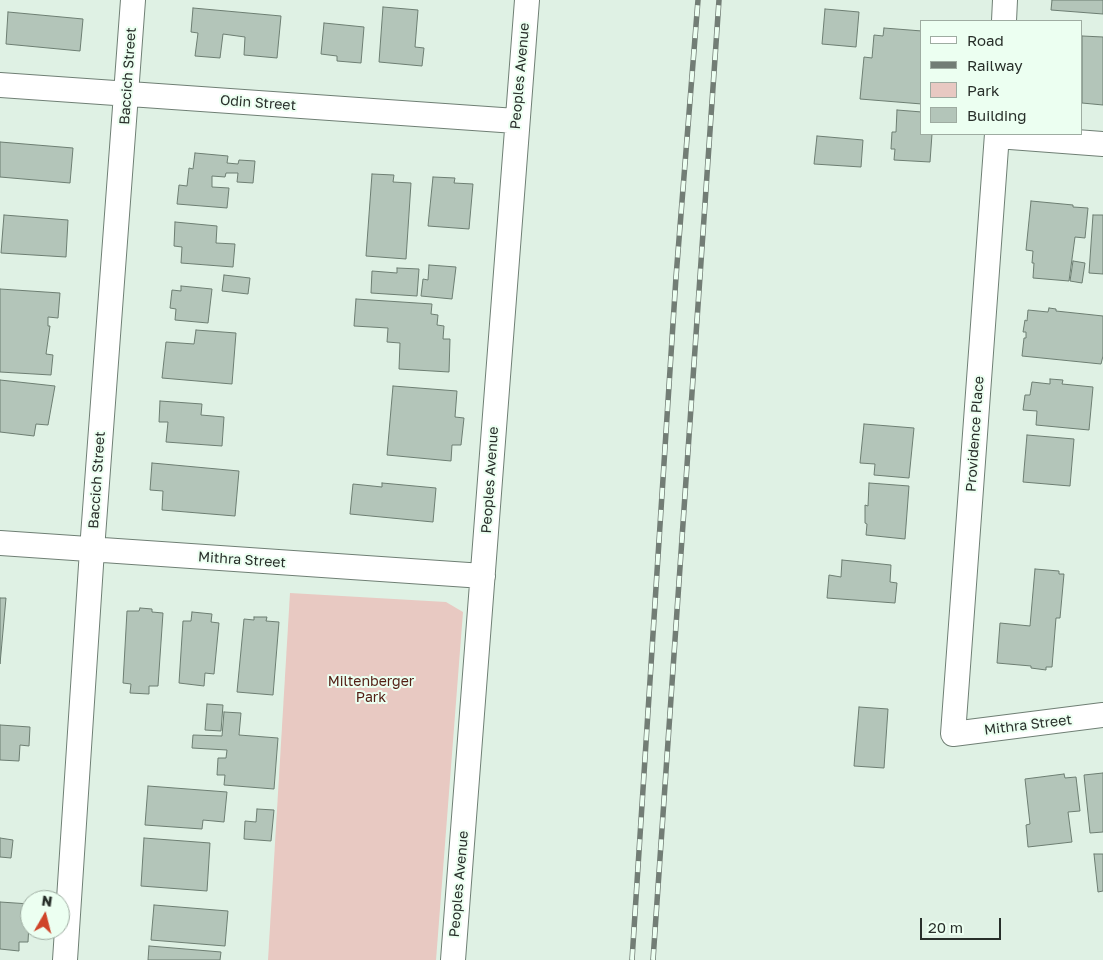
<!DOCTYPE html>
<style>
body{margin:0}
#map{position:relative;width:1103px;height:960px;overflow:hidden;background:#dff1e4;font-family:"Golos Text",sans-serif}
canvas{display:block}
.legend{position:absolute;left:920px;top:20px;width:162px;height:115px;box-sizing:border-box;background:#ecfff1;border:1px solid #9eaca1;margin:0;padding:6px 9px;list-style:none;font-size:15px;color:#282f2a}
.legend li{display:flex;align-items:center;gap:10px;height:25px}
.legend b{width:25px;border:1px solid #9eaca1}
.north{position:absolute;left:20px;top:890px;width:50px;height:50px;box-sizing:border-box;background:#ecfff1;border:1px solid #9eaca1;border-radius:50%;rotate:8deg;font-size:14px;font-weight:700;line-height:20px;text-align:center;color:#282f2a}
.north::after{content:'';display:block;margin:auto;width:18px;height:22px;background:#cf4429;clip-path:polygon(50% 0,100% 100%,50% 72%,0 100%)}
.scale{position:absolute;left:920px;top:918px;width:81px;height:22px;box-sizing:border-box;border:2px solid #282f2a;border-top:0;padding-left:6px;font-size:15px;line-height:18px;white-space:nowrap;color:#282f2a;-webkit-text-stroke:4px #ecfff1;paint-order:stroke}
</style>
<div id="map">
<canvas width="1103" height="960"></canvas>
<ul class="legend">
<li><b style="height:6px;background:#fff"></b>Road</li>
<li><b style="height:6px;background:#727d75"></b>Railway</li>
<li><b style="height:14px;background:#e8c9c2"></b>Park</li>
<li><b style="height:14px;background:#b3c5b9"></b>Building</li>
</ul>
<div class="north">N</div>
<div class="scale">20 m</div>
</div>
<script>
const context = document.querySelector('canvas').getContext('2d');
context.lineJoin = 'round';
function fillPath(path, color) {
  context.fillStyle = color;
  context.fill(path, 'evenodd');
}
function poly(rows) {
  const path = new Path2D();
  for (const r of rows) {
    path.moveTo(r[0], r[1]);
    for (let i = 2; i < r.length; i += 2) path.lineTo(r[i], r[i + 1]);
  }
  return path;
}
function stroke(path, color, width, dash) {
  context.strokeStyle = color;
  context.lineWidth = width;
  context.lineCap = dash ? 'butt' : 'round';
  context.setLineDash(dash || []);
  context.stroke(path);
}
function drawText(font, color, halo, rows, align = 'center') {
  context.font = font + ' "Golos Text",sans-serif';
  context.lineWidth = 4;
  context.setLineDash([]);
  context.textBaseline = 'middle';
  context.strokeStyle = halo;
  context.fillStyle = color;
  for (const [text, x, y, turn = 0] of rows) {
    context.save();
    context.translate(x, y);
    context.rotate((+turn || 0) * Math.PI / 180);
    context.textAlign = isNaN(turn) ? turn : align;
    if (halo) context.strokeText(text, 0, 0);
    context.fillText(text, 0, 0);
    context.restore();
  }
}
fillPath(poly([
 [290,593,446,602,463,612,436,960,268,960]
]), '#e8c9c2');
const building = poly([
 [1052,0,1103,0,1103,14,1051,10,1052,0],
 [383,7,418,10,415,47,424,48,422,66,379,62,383,7],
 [193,8,281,16,277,58,244,55,245,37,223,34,220,58,195,56,198,33,191,32,193,8],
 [825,9,859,12,856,47,822,44,825,9],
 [8,12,83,19,80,51,6,44,8,12],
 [324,23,364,27,361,63,337,61,337,56,321,54,324,23],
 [884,28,922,31,922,104,860,99,864,57,872,58,874,35,883,36,884,28],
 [1082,36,1103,37,1103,105,1082,103,1082,36],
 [897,110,922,112,922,134,932,134,930,162,894,160,895,149,891,149,892,132,896,132,897,110],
 [817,136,863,140,861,167,814,164,817,136],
 [0,142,73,148,70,183,0,177,0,142],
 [195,153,228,156,227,163,238,164,239,160,255,161,253,183,237,182,238,173,226,173,225,177,212,176,212,187,229,188,227,208,177,204,179,185,187,186,189,168,193,169,195,153],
 [372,174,394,175,393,182,411,183,406,259,366,256,372,174],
 [433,177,455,178,454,183,473,184,469,229,428,226,433,177],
 [1031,201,1073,205,1073,207,1088,208,1085,238,1075,237,1069,281,1033,278,1034,263,1032,263,1033,251,1026,250,1031,201],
 [4,215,68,220,66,257,1,253,4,215],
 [1093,215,1103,215,1103,274,1089,273,1093,215],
 [175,222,217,226,216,243,235,244,233,267,181,263,182,247,174,246,175,222],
 [1073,261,1085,263,1082,283,1070,281,1073,261],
 [429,265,456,267,452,299,421,296,423,279,428,280,429,265],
 [397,268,419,269,417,296,371,293,372,271,397,273,397,268],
 [224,275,250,278,248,294,222,291,224,275],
 [181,286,212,289,208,323,175,320,176,309,170,308,172,290,181,291,181,286],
 [0,289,60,293,58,318,48,317,48,326,50,326,46,354,53,355,51,375,0,372,0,289],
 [356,299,432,304,431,314,438,315,437,325,444,326,443,339,450,339,449,372,399,369,400,343,387,342,388,328,354,326,356,299],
 [1049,308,1056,309,1056,311,1103,316,1103,356,1101,364,1022,356,1024,338,1026,338,1026,332,1023,332,1025,320,1027,321,1028,310,1048,312,1049,308],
 [196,330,236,333,232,384,162,378,166,342,194,344,196,330],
 [1050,379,1063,380,1062,384,1093,387,1089,430,1036,425,1037,411,1023,410,1025,395,1030,395,1032,382,1050,384,1050,379],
 [0,380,55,386,48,425,36,424,34,436,0,432,0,380],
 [393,386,457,391,455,417,464,418,461,445,452,445,451,461,387,455,393,386],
 [160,401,202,404,201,415,224,417,222,446,166,442,168,422,159,422,160,401],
 [864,424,914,428,909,478,874,475,875,464,860,463,864,424],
 [1027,435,1074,439,1070,486,1023,482,1027,435],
 [152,463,239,471,235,516,162,510,163,491,150,490,152,463],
 [382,483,436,488,433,522,350,514,353,484,382,487,382,483],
 [869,483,909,486,905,539,866,535,867,524,865,523,865,505,868,506,869,483],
 [842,560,891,565,890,582,897,583,895,603,827,598,829,575,841,577,842,560],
 [1035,569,1059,571,1059,574,1064,574,1060,618,1056,618,1052,667,1046,667,1046,670,1031,668,1031,666,997,663,1000,623,1030,626,1035,569],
 [0,598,6,598,0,664,0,598],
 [140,608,152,609,152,612,163,613,158,686,149,686,149,694,130,693,131,684,123,683,127,611,139,611,140,608],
 [192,612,212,614,211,622,219,623,214,674,205,673,204,686,179,683,183,621,191,621,192,612],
 [254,617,267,617,266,621,279,622,273,695,237,692,244,619,254,620,254,617],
 [207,704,223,705,221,731,205,730,207,704],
 [859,707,888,709,884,768,854,766,859,707],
 [224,712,241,713,239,735,278,738,274,789,224,785,225,775,217,775,218,758,226,758,227,750,192,748,193,735,222,736,224,712],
 [0,725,30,727,29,746,20,745,19,761,0,760,0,725],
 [1103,773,1103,832,1090,833,1084,775,1103,773],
 [1064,774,1065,778,1076,777,1080,811,1068,812,1072,842,1028,847,1026,825,1030,824,1025,779,1064,774],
 [148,786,227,792,224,822,203,820,202,829,145,825,148,786],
 [257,809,274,810,271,841,244,839,245,821,256,822,257,809],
 [0,838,13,840,11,858,0,857,0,838],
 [144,838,210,843,207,891,141,886,144,838],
 [1094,854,1103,854,1103,891,1098,892,1094,854],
 [0,902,30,904,28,942,19,942,19,951,0,949,0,902],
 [154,905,228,911,225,946,151,940,154,905],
 [149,946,221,952,220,960,148,960,149,946]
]);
fillPath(building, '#b3c5b9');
stroke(building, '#6d7e72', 1);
const minor = poly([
 [1004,21,1005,0],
 [0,85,516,121],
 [997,134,953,734,1103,715],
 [997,136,1103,144],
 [0,543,483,576],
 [65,960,92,550,133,0],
 [453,960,527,0]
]);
stroke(minor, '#6f7f74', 26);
stroke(minor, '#fff', 24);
const rail = poly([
 [632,960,676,277,698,0],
 [653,960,719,0]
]);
stroke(rail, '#727d75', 5.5);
stroke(rail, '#ecfff1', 4, [11]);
drawText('14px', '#282f2a', '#ecfff1', [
 ["Baccich Street",128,76,-86],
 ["Peoples Avenue",520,76,-85],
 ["Odin Street",258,103,4],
 ["Providence Place",975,434,-86],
 ["Baccich Street",97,480,-86],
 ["Peoples Avenue",490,480,-86],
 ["Mithra Street",242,560,4],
 ["Mithra Street",1028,725,-7],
 ["Peoples Avenue",459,884,-85]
]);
drawText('14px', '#521d13', '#ecfff1', [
 ["Miltenberger",371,682],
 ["Park",371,698]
]);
</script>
